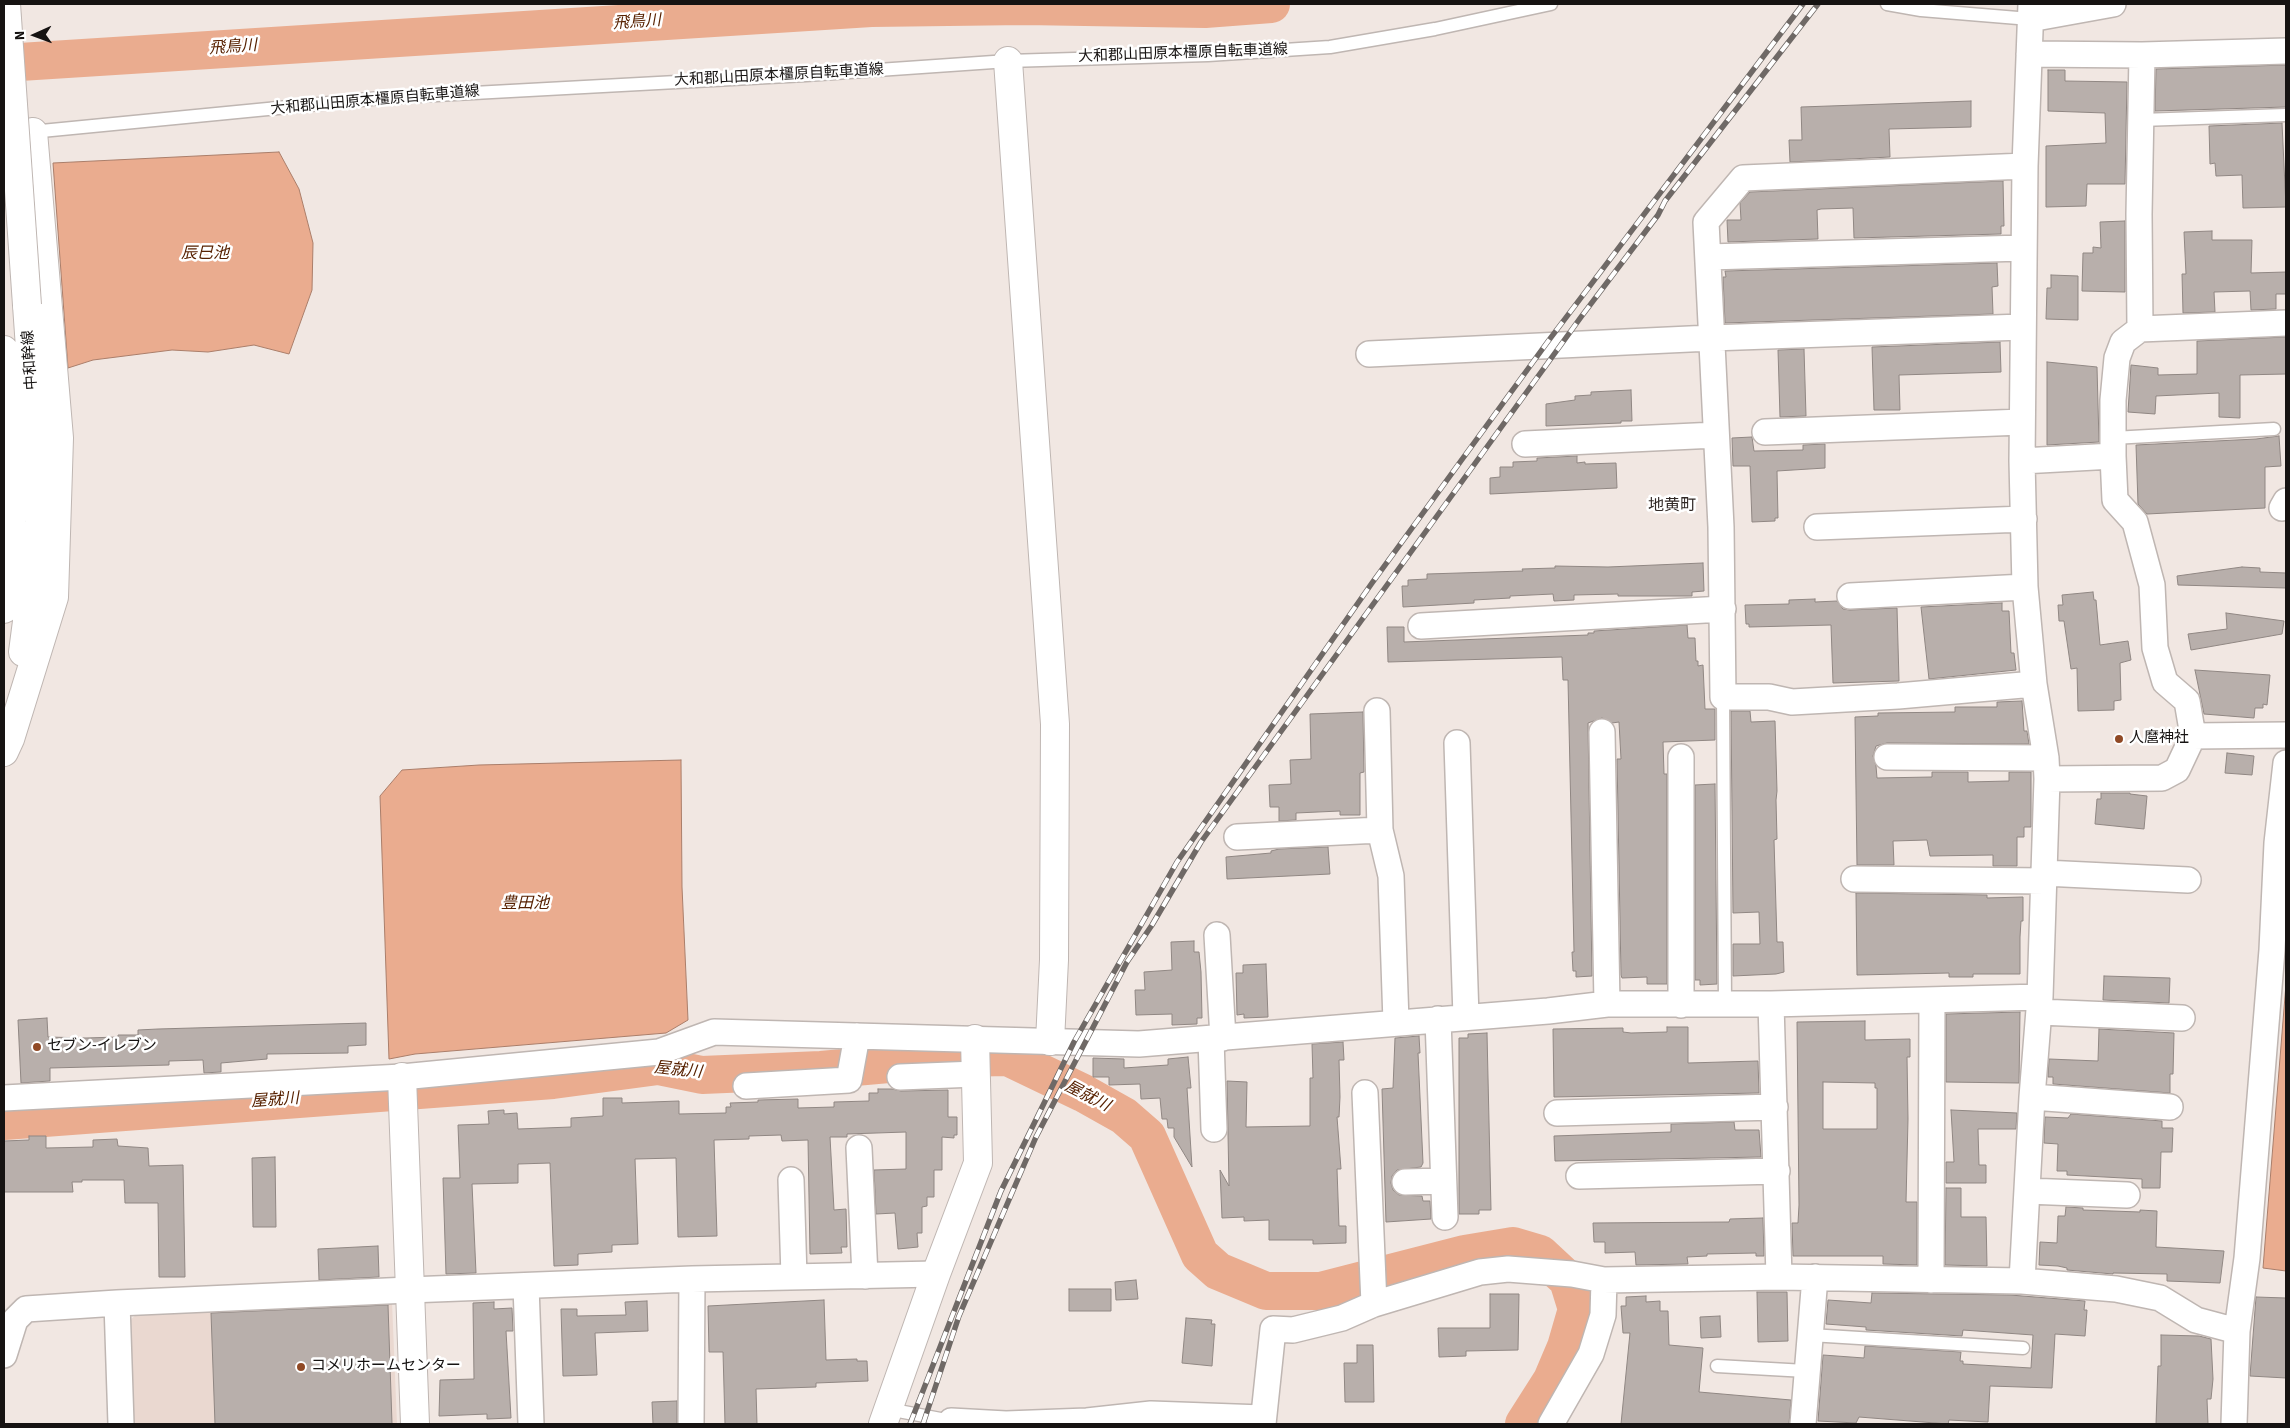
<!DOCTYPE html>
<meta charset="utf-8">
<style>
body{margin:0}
#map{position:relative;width:2290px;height:1428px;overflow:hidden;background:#f1e7e2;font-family:"Source Sans 3",sans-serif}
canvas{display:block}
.frame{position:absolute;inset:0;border:5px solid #161312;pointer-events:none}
.north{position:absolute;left:10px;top:10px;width:50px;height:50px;-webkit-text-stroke:4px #fff;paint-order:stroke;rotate:268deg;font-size:14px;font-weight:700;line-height:20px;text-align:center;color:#161312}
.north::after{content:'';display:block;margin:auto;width:18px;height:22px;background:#161312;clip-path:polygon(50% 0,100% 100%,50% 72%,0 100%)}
</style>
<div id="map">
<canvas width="2290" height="1428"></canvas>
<div class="frame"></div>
<div class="north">N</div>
</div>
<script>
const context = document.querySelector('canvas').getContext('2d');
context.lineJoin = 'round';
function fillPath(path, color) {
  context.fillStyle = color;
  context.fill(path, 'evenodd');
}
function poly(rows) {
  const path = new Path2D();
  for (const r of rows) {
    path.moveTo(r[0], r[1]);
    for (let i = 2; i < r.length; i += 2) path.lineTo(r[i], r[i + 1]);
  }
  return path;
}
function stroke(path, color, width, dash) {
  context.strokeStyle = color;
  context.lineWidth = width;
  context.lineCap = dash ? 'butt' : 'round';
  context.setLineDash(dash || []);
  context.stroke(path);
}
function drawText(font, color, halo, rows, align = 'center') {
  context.font = font + ' "Source Sans 3","Noto Sans JP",sans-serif';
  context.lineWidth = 5;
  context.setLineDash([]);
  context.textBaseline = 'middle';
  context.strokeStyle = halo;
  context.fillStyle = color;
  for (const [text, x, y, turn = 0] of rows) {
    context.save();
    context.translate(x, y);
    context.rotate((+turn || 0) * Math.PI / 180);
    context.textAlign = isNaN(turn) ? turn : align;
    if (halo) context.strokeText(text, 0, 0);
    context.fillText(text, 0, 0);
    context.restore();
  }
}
fillPath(poly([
 [392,1302,397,1424,131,1424,127,1323,139,1312]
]), '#ead8d0');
const water = poly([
 [279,152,299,189,313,243,312,290,289,354,254,345,208,352,172,350,93,360,68,368,53,163,279,152],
 [681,760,682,887,688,1020,666,1033,415,1054,389,1059,380,796,402,770,479,765,681,760],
 [2286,984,2286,1271,2263,1268,2286,984]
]);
fillPath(water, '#eaac8f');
stroke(water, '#aa7e6a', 1);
stroke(poly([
 [4,63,871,8,1025,6,1205,9,1271,4],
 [4,1121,553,1080,658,1066,702,1075,821,1070,956,1058,1008,1057,1083,1093,1124,1116,1147,1136,1200,1255,1218,1271,1266,1291,1321,1291,1465,1254,1513,1246,1540,1254,1568,1280,1577,1309,1566,1347,1552,1380,1524,1424]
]), '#eaac8f', 38);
const building = poly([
 [2286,65,2286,107,2155,111,2156,69,2286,65],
 [2048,70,2065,70,2065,81,2127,82,2125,184,2087,184,2086,206,2046,207,2046,146,2106,143,2105,113,2048,111,2048,70],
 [1971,101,1971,127,1889,129,1890,157,1790,162,1789,140,1802,140,1801,107,1971,101],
 [2282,123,2286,207,2243,208,2242,175,2216,176,2215,163,2210,164,2209,126,2282,123],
 [2003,181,2004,226,2001,226,2001,234,1854,238,1853,208,1821,209,1817,210,1818,239,1728,242,1727,220,1741,220,1740,203,1750,192,2003,181],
 [2125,221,2125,292,2082,291,2083,253,2093,253,2093,247,2101,248,2100,222,2125,221],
 [2212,231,2212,240,2252,240,2251,273,2286,272,2286,294,2276,294,2276,309,2251,310,2250,291,2214,292,2215,312,2183,313,2182,274,2186,274,2184,232,2212,231],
 [1997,263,1998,286,1992,287,1993,314,1725,323,1723,277,1726,277,1725,271,1997,263],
 [2051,275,2078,276,2078,320,2046,319,2047,288,2051,288,2051,275],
 [2286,337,2286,374,2240,375,2240,418,2219,417,2219,393,2156,396,2155,414,2128,412,2131,365,2158,368,2158,375,2197,374,2197,341,2286,337],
 [2000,342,2001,372,1899,375,1900,410,1874,410,1872,347,2000,342],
 [1804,349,1806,416,1780,417,1778,350,1804,349],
 [2047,362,2097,367,2099,442,2047,445,2047,362],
 [1631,390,1632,421,1621,421,1621,423,1546,426,1546,404,1575,400,1575,396,1591,395,1591,392,1631,390],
 [2279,436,2281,466,2265,467,2265,508,2147,514,2138,504,2136,445,2256,439,2279,436],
 [1752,437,1754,451,1803,450,1803,445,1825,444,1825,468,1777,471,1778,518,1775,518,1775,521,1752,522,1750,466,1733,466,1732,438,1752,437],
 [1577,456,1577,463,1585,462,1585,464,1616,463,1617,488,1490,494,1490,478,1500,477,1500,467,1513,467,1513,462,1537,461,1537,458,1577,456],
 [1703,563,1704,591,1692,592,1692,596,1618,596,1618,594,1574,595,1574,600,1554,601,1553,594,1510,596,1510,598,1474,600,1474,603,1403,607,1402,586,1408,586,1408,580,1427,579,1427,574,1523,571,1522,569,1555,568,1555,566,1608,567,1703,563],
 [2242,567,2260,568,2260,572,2286,573,2286,588,2178,585,2177,576,2242,567],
 [2093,592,2094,600,2096,600,2100,645,2128,641,2131,660,2120,663,2121,700,2114,701,2114,710,2078,711,2077,668,2071,669,2064,621,2059,621,2058,605,2063,605,2062,595,2093,592],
 [1815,599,1815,602,1837,601,1843,609,1850,610,1897,608,1899,681,1833,683,1831,625,1749,627,1749,624,1746,624,1745,605,1789,604,1789,600,1815,599],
 [2002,603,2002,611,2009,611,2011,653,2014,653,2016,670,1929,679,1921,607,2002,603],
 [2226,613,2284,621,2282,634,2191,650,2188,634,2227,629,2226,613],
 [1687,625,1688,638,1695,638,1696,661,1698,661,1698,666,1703,665,1705,709,1715,709,1715,740,1663,742,1664,774,1667,774,1667,984,1647,984,1647,977,1622,978,1621,975,1617,759,1621,759,1619,722,1612,723,1602,718,1588,723,1592,976,1576,977,1576,971,1573,971,1572,952,1574,952,1568,680,1563,680,1562,657,1388,662,1387,627,1404,627,1404,642,1588,635,1588,633,1594,633,1594,631,1687,625],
 [2195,670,2270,675,2267,705,2263,704,2263,708,2255,708,2254,718,2204,714,2195,670],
 [2022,701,2024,731,2027,731,2029,744,1887,743,1876,746,1873,756,1876,766,1877,778,1932,777,1932,772,1968,772,1968,782,2009,781,2009,772,2031,772,2031,827,2024,827,2024,837,2017,837,2017,866,1993,866,1993,855,1930,856,1927,840,1893,841,1894,865,1857,865,1855,717,1878,716,1878,713,1955,712,1955,707,1997,707,1997,702,2022,701],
 [1731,711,1750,711,1751,722,1775,721,1777,791,1776,800,1777,839,1774,840,1777,942,1783,942,1784,972,1776,974,1733,976,1733,944,1760,944,1759,912,1733,913,1731,711],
 [1363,712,1364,772,1360,773,1360,815,1340,815,1340,811,1296,813,1296,820,1279,821,1279,807,1270,807,1269,785,1291,784,1290,760,1311,759,1310,714,1363,712],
 [2227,753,2254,756,2252,775,2225,773,2227,753],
 [1715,784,1717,984,1700,985,1700,980,1695,980,1695,785,1715,784],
 [2101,793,2130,793,2130,794,2147,796,2144,829,2095,824,2097,799,2101,799,2101,793],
 [1328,847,1330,874,1227,879,1226,857,1271,853,1271,851,1279,849,1328,847],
 [1856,893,1987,895,1987,898,2023,897,2023,921,2021,921,2020,937,2020,974,1973,974,1973,977,1949,977,1949,973,1857,975,1856,893],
 [1194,941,1194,952,1199,952,1201,972,1202,1018,1197,1018,1197,1024,1172,1025,1172,1014,1136,1015,1135,990,1145,990,1144,972,1172,970,1171,942,1194,941],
 [1266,964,1268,1017,1244,1018,1244,1014,1237,1015,1236,973,1243,973,1243,965,1266,964],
 [2104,976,2170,978,2169,1003,2103,1000,2104,976],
 [2020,1012,2019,1083,1946,1082,1946,1014,2020,1012],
 [47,1018,48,1037,86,1038,118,1037,118,1035,138,1035,138,1030,158,1029,366,1023,366,1045,348,1046,348,1053,267,1054,267,1059,221,1063,221,1072,204,1073,203,1060,169,1061,169,1065,50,1068,50,1081,21,1083,18,1020,47,1018],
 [1865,1021,1865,1040,1910,1039,1910,1057,1907,1057,1908,1119,1906,1202,1917,1202,1917,1265,1883,1264,1883,1256,1793,1256,1792,1223,1798,1223,1799,1205,1797,1022,1865,1021],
 [1823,1082,1875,1083,1875,1088,1877,1088,1877,1129,1823,1129,1823,1082],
 [1667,1027,1688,1027,1688,1063,1758,1061,1759,1093,1554,1097,1553,1029,1623,1028,1623,1032,1631,1033,1667,1032,1667,1027],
 [2099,1029,2174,1033,2173,1074,2170,1074,2170,1093,2053,1084,2053,1077,2048,1077,2049,1059,2098,1061,2099,1029],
 [1487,1033,1491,1210,1479,1210,1479,1214,1459,1214,1459,1038,1468,1038,1468,1034,1487,1033],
 [1419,1036,1420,1053,1418,1053,1423,1163,1421,1167,1397,1170,1392,1176,1391,1183,1393,1190,1399,1195,1422,1196,1423,1201,1430,1201,1431,1219,1386,1222,1382,1089,1393,1088,1395,1038,1419,1036],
 [1343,1042,1344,1060,1339,1060,1340,1097,1339,1117,1337,1117,1341,1169,1337,1169,1339,1226,1346,1226,1346,1243,1313,1244,1313,1240,1269,1240,1269,1220,1244,1221,1244,1217,1222,1218,1220,1170,1229,1186,1227,1081,1247,1082,1246,1127,1310,1126,1310,1078,1313,1078,1312,1044,1343,1042],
 [1188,1057,1191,1088,1187,1088,1192,1167,1174,1137,1174,1128,1168,1128,1167,1119,1162,1119,1160,1098,1141,1099,1140,1084,1109,1085,1109,1077,1093,1077,1093,1058,1124,1059,1124,1068,1168,1065,1168,1059,1188,1057],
 [878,1089,892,1089,901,1091,948,1090,948,1117,957,1117,957,1135,954,1135,954,1138,942,1137,942,1170,934,1170,934,1197,927,1197,927,1206,922,1207,922,1233,917,1233,918,1247,898,1249,895,1213,876,1214,874,1170,906,1169,906,1132,847,1134,847,1137,830,1137,834,1210,846,1209,847,1247,841,1247,842,1253,810,1254,808,1140,782,1141,781,1135,749,1136,749,1139,714,1140,717,1236,678,1237,676,1158,635,1159,638,1244,612,1245,612,1252,578,1254,578,1265,554,1266,550,1163,518,1164,518,1183,472,1184,476,1273,446,1274,443,1178,460,1178,458,1125,489,1124,488,1111,504,1110,504,1114,517,1113,518,1129,571,1127,571,1118,603,1116,603,1098,622,1098,622,1103,679,1101,679,1114,726,1113,726,1107,731,1107,730,1103,758,1102,758,1100,798,1099,798,1108,834,1107,834,1102,869,1101,869,1093,878,1093,878,1089],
 [1951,1110,2017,1113,2016,1129,1978,1129,1979,1165,1986,1165,1986,1183,1946,1183,1946,1162,1954,1162,1951,1110],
 [2071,1114,2162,1121,2162,1128,2173,1128,2172,1152,2161,1152,2160,1188,2142,1188,2142,1179,2067,1175,2067,1171,2057,1171,2058,1144,2044,1143,2045,1117,2068,1118,2071,1114],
 [1734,1122,1735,1130,1759,1130,1761,1157,1555,1161,1554,1136,1671,1132,1671,1124,1734,1122],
 [29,1136,46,1136,46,1148,93,1147,93,1140,117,1139,118,1146,148,1148,149,1166,183,1165,185,1277,159,1277,158,1203,125,1203,124,1180,82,1180,82,1182,72,1182,73,1192,4,1192,4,1141,29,1140,29,1136],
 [275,1157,276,1227,253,1227,252,1158,275,1157],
 [1946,1188,1961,1188,1961,1217,1986,1217,1987,1266,1945,1265,1946,1188],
 [2066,1207,2083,1208,2083,1210,2140,1212,2140,1210,2157,1211,2156,1247,2224,1251,2220,1283,2167,1281,2167,1274,2113,1273,2113,1274,2067,1270,2067,1268,2058,1266,2039,1265,2040,1242,2057,1243,2058,1216,2065,1216,2066,1207],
 [1763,1218,1764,1256,1756,1256,1756,1253,1707,1254,1707,1256,1687,1257,1688,1264,1636,1265,1635,1252,1605,1253,1605,1242,1594,1242,1593,1223,1729,1222,1730,1219,1763,1218],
 [378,1246,379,1277,319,1280,318,1249,378,1246],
 [1136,1280,1138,1299,1116,1300,1115,1282,1136,1280],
 [1069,1289,1111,1289,1111,1311,1069,1311,1069,1289],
 [1757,1292,1787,1292,1788,1341,1758,1342,1757,1292],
 [1872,1293,2010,1295,2085,1301,2084,1310,2087,1310,2085,1336,2055,1334,2052,1388,1990,1386,1988,1422,1949,1420,1948,1424,1859,1417,1856,1423,1818,1421,1823,1355,1864,1358,1865,1346,1961,1352,1960,1361,1963,1361,1963,1364,2031,1368,2033,1335,1963,1330,1962,1336,1866,1330,1866,1327,1826,1324,1828,1300,1871,1303,1872,1293],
 [1490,1294,1519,1294,1518,1350,1466,1351,1466,1356,1439,1357,1438,1328,1490,1328,1490,1294],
 [1646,1296,1646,1302,1660,1301,1660,1311,1668,1311,1669,1345,1703,1348,1699,1392,1791,1400,1789,1424,1621,1424,1630,1333,1623,1333,1621,1306,1626,1306,1626,1297,1646,1296],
 [2256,1297,2286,1298,2286,1378,2250,1376,2256,1297],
 [824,1300,826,1360,857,1359,857,1361,867,1361,868,1381,816,1383,816,1387,756,1389,757,1424,725,1424,723,1352,709,1352,708,1306,824,1300],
 [647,1301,648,1331,595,1333,597,1375,563,1376,561,1309,577,1309,577,1316,626,1315,625,1302,647,1301],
 [494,1302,494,1309,512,1308,513,1331,506,1331,511,1418,487,1419,487,1414,439,1416,440,1380,474,1379,473,1303,494,1302],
 [388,1305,392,1424,215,1424,211,1313,388,1305],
 [1720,1316,1721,1337,1701,1338,1700,1317,1720,1316],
 [1186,1318,1212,1320,1211,1324,1215,1324,1212,1366,1182,1363,1186,1318],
 [2161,1335,2199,1336,2211,1339,2213,1379,2211,1399,2207,1399,2208,1424,2156,1424,2158,1366,2161,1366,2161,1335],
 [1357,1345,1373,1345,1374,1402,1345,1402,1344,1363,1357,1363,1357,1345],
 [677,1401,677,1424,653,1424,652,1402,677,1401]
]);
fillPath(building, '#b8afab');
stroke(building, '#908783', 1);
const service = poly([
 [1887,4,1921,10,2030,19],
 [2141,120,2286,115],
 [31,132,381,98,806,75,1008,61,1208,55,1330,47,1435,29,1551,4],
 [2113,438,2274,429],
 [1723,697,1725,1004],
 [1810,1335,2023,1348],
 [1717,1366,1806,1371],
 [888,1409,951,1421]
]);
const minor = poly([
 [2030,19,2113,4],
 [2029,54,2142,55,2286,51],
 [2025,166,1743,178,1706,222,1721,527,1723,697,1769,697,1792,702,1898,696,2034,684],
 [1708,257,2023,248],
 [2140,329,2139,214,2142,55],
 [1369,354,1711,338,2022,327],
 [1765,432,2022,422],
 [1525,444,1716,435],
 [2113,456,2115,500,2135,522,2152,585,2155,648,2165,682,2187,701,2193,736],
 [2022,461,2113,456,2113,400,2117,358,2123,342,2140,329,2286,323],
 [2282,508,2286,501],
 [1817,527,2024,519],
 [1850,596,2025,587],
 [1421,626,1723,609],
 [1377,711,1380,830,1391,876,1396,1022],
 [1602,732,1607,1004],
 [1457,743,1466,1017],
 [1681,757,1681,1005],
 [1887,757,2046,758],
 [2047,779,2162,778,2177,770,2193,736,2286,735],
 [1237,837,1380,830],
 [2044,873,2188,880],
 [1854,879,2044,881],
 [1217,935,1223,1038],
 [1771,1004,1779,1277],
 [2039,1012,2182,1018],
 [1438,1019,1445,1217],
 [1211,1039,1214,1129],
 [900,1077,976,1074],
 [746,1086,849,1080,857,1036],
 [1365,1093,1374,1304],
 [2032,1097,2170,1107],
 [4,1098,402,1077,659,1052,714,1032,1139,1044,1548,1011,1607,1004,1771,1004,2040,997],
 [1557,1113,1775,1107],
 [859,1148,865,1276],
 [1579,1176,1777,1171],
 [791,1180,794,1277],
 [1405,1182,1443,1181],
 [2027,1191,2127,1195],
 [1931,1280,1932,1000],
 [2022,1281,2032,1097,2040,997,2047,779,2046,758,2034,684,2025,587,2022,461,2025,166,2031,4],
 [526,1286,531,1424],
 [117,1303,121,1424],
 [4,1355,15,1320,26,1309,117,1303,409,1290,692,1279,936,1274],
 [691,1424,692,1279],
 [950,1424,951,1421,1006,1424,1087,1421,1151,1414,1263,1418],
 [1263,1424,1273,1329,1293,1330,1342,1318,1374,1304,1480,1272,1508,1269,1572,1274,1604,1280],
 [1551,1424,1591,1354,1603,1315,1604,1280,1779,1277,2022,1281,2116,1289,2160,1298,2196,1320,2237,1331],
 [1803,1424,1815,1277],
 [2234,1424,2237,1331,2247,1258,2272,950,2277,843,2286,763]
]);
const tertiary = poly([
 [1008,61,1055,724,1054,960,1050,1041],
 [402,1077,415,1424],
 [883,1424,936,1274,978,1163,975,1039]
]);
const secondary = poly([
 [4,350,11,450,12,518,9,582,4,609],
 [23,652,40,522,37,448,27,305],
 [4,752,10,739,54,597,59,438,33,132]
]);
stroke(service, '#bfb6b2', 15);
stroke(minor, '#bfb6b2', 28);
stroke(tertiary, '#bfb6b2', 30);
stroke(secondary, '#bfb6b2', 30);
stroke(service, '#fff', 12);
stroke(minor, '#fff', 25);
stroke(tertiary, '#fff', 28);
stroke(secondary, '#fff', 28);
const rail = poly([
 [910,1424,1001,1191,1074,1042,1177,862,1372,583,1549,340,1803,4],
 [923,1424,959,1316,1036,1137,1127,962,1152,925,1201,842,1581,317,1658,215,1665,201,1818,4]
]);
stroke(rail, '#6f6966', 5.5);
stroke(rail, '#fff', 4, [11]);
const secondaryBridge = poly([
 [6,4,27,305]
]);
stroke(secondaryBridge, '#bfb6b2', 30, []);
stroke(secondaryBridge, '#fff', 28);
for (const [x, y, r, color] of [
 [2119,739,5,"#904925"],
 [37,1047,5,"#904925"],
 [301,1367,5,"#904925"]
]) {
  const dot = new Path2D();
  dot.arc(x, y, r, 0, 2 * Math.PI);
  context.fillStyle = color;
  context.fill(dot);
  stroke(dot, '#fff', 2);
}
drawText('15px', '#161312', '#fff', [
 ["大和郡山田原本橿原自転車道線",1183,54,-2],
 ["大和郡山田原本橿原自転車道線",779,76,-3],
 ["大和郡山田原本橿原自転車道線",375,101,-5],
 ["中和幹線",31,360,-94]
]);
drawText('15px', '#161312', '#fff', [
 ["人麿神社",2129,739],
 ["セブン-イレブン",47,1047],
 ["コメリホームセンター",311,1367]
], 'left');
drawText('italic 16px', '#572101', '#fff', [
 ["飛鳥川",637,23,-4],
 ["飛鳥川",233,48,-4],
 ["辰巳池",205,254],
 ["豊田池",525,904],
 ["屋就川",678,1071,6],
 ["屋就川",1087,1097,27],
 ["屋就川",275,1101,-4]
]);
drawText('16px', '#312926', '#fff', [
 ["地黄町",1672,506]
]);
</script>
